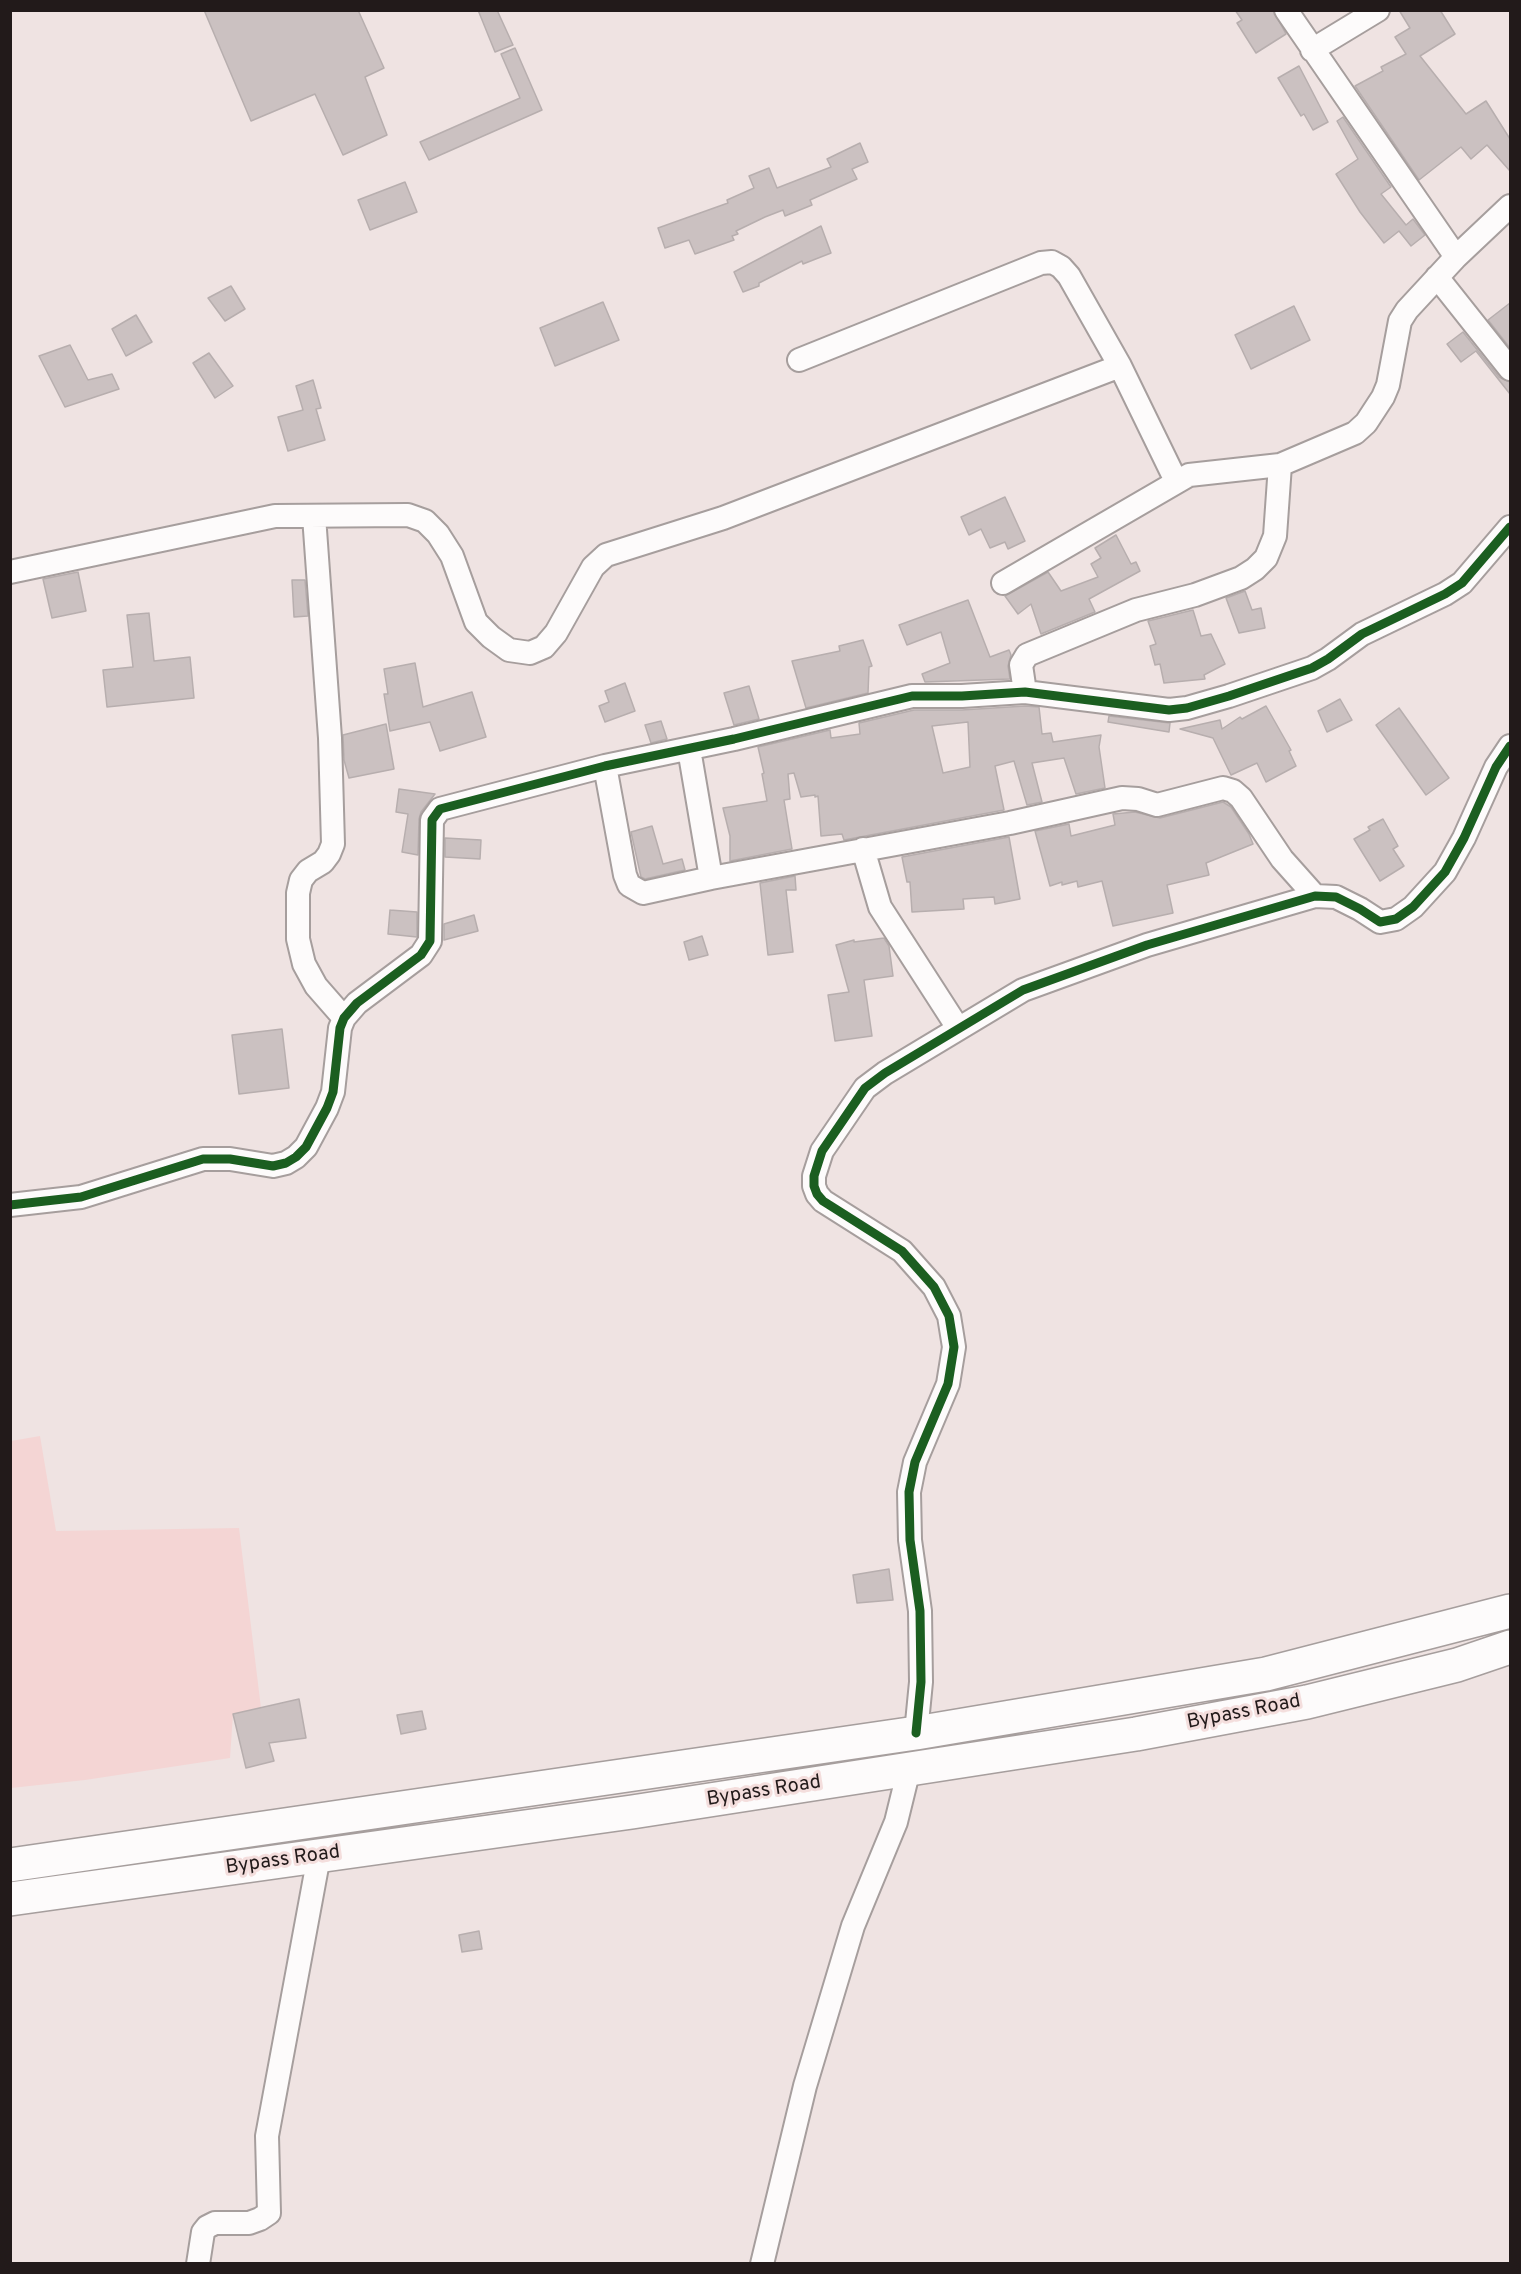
<!DOCTYPE html>
<style>
body{margin:0}
#map{position:relative;width:1521px;height:2274px;overflow:hidden;background:#efe3e2;font-family:Overpass,sans-serif}
canvas{display:block}
.frame{position:absolute;inset:0;border:12px solid #221a1a;pointer-events:none}
</style>
<div id="map">
<canvas width="1521" height="2274"></canvas>
<div class="frame"></div>
</div>
<script>
const context = document.querySelector('canvas').getContext('2d');
context.lineJoin = 'round';
function fillPath(path, color) {
  context.fillStyle = color;
  context.fill(path, 'evenodd');
}
function poly(rows) {
  const path = new Path2D();
  for (const r of rows) {
    path.moveTo(r[0], r[1]);
    for (let i = 2; i < r.length; i += 2) path.lineTo(r[i], r[i + 1]);
  }
  return path;
}
function stroke(path, color, width, dash) {
  context.strokeStyle = color;
  context.lineWidth = width;
  context.lineCap = dash ? 'butt' : 'round';
  context.setLineDash(dash || []);
  context.stroke(path);
}
function drawText(font, color, halo, rows, align = 'center') {
  context.font = font + ' Overpass,sans-serif';
  context.lineWidth = 6;
  context.setLineDash([]);
  context.textBaseline = 'middle';
  context.strokeStyle = halo;
  context.fillStyle = color;
  for (const [text, x, y, turn = 0] of rows) {
    context.save();
    context.translate(x, y);
    context.rotate((+turn || 0) * Math.PI / 180);
    context.textAlign = isNaN(turn) ? turn : align;
    if (halo) context.strokeText(text, 0, 0);
    context.fillText(text, 0, 0);
    context.restore();
  }
}
fillPath(poly([
 [40,1436,56,1531,239,1528,261,1708,233,1714,230,1758,85,1780,11,1788,11,1441]
]), '#f4d5d4');
const building = poly([
 [204,10,358,10,384,68,365,77,387,135,343,155,315,94,251,121,204,10],
 [478,10,497,10,513,45,495,52,478,10],
 [1235,10,1273,10,1286,34,1256,53,1237,23,1242,20,1235,10],
 [1399,10,1440,10,1455,34,1420,56,1466,114,1486,101,1510,139,1510,171,1487,145,1471,159,1461,147,1419,180,1355,86,1383,71,1381,67,1406,54,1395,37,1410,28,1399,10],
 [515,48,542,110,429,160,420,142,520,98,501,54,515,48],
 [1299,66,1328,122,1313,130,1304,114,1301,116,1278,78,1299,66],
 [1343,117,1391,187,1381,194,1406,225,1413,219,1425,235,1411,246,1399,231,1384,243,1360,212,1336,174,1358,159,1337,121,1343,117],
 [860,143,868,162,852,169,857,179,810,200,812,205,785,216,783,210,765,217,736,231,738,234,732,236,734,240,695,254,689,240,665,248,658,228,728,203,727,200,754,188,749,176,769,168,777,188,831,167,827,159,860,143],
 [405,182,417,212,370,230,358,200,405,182],
 [821,226,831,253,803,264,802,261,759,283,759,286,743,292,734,272,821,226],
 [231,286,245,309,225,321,208,298,231,286],
 [603,302,619,340,555,366,540,328,603,302],
 [1510,303,1510,348,1488,320,1510,303],
 [1294,306,1310,340,1251,369,1235,335,1294,306],
 [136,315,152,342,126,356,112,329,136,315],
 [1463,332,1499,377,1510,382,1510,394,1476,351,1461,362,1447,344,1463,332],
 [70,345,88,380,112,374,119,389,65,407,39,356,70,345],
 [209,353,233,386,215,398,193,363,209,353],
 [313,380,321,408,316,409,325,440,288,451,278,417,303,410,296,386,313,380],
 [1005,497,1025,541,1008,549,1005,542,990,548,981,529,969,535,961,517,1005,497],
 [1116,535,1131,564,1136,562,1140,571,1089,599,1095,612,1041,634,1031,604,1018,614,1005,596,1048,572,1061,591,1098,577,1091,564,1101,558,1095,548,1116,535],
 [78,572,86,611,52,618,43,579,78,572],
 [292,580,305,580,308,616,294,617,292,580],
 [1245,591,1252,610,1261,608,1265,628,1239,633,1226,598,1245,591],
 [968,600,990,657,1009,650,1011,655,1008,666,1010,679,925,682,922,674,950,663,941,632,907,645,899,625,968,600],
 [1193,610,1201,636,1211,634,1225,664,1204,675,1205,679,1164,683,1160,664,1155,665,1150,646,1156,644,1148,621,1193,610],
 [149,613,154,661,190,657,194,698,107,707,103,670,133,667,127,615,149,613],
 [863,640,872,666,869,667,868,693,806,708,792,661,840,651,839,646,863,640],
 [415,663,423,707,472,692,486,737,440,751,430,722,390,731,384,694,388,694,384,669,415,663],
 [625,683,635,711,605,722,599,706,609,702,605,691,625,683],
 [749,686,759,719,734,725,724,693,749,686],
 [1340,699,1352,720,1327,732,1318,711,1340,699],
 [1025,706,1039,707,1042,734,1051,733,1053,742,1101,735,1099,747,1105,788,1076,794,1064,758,1032,763,1042,802,1027,805,1014,761,995,766,1004,810,844,840,842,834,821,836,818,796,815,797,815,795,801,797,794,773,788,774,790,799,784,800,792,849,730,861,730,836,723,808,767,801,762,774,764,773,758,747,830,730,831,738,860,734,859,723,914,710,962,710,1025,706],
 [968,722,970,767,943,773,932,726,968,722],
 [1266,706,1291,750,1289,751,1296,766,1266,782,1257,763,1231,775,1213,738,1180,729,1220,720,1222,729,1240,717,1242,719,1266,706],
 [1399,708,1449,778,1426,795,1376,725,1399,708],
 [1109,716,1170,723,1169,732,1108,722,1109,716],
 [661,721,667,739,651,743,645,725,661,721],
 [386,724,394,769,349,778,344,760,343,735,386,724],
 [399,789,435,794,421,812,419,819,418,855,402,852,408,814,396,812,399,789],
 [1223,802,1231,807,1249,834,1253,844,1206,863,1209,875,1167,885,1173,913,1113,926,1102,881,1078,887,1077,881,1062,885,1062,882,1050,886,1035,831,1069,824,1071,836,1115,825,1113,814,1135,812,1160,818,1223,802],
 [1383,819,1398,846,1393,849,1404,866,1380,881,1354,839,1370,830,1368,827,1383,819],
 [652,826,663,864,682,859,685,870,645,879,641,877,631,832,652,826],
 [1009,837,1020,899,995,904,994,897,963,899,964,909,912,912,910,882,907,882,902,857,1009,837],
 [445,838,481,840,480,859,445,857,445,838],
 [795,876,796,890,786,890,793,952,768,955,760,883,795,876],
 [390,910,417,912,417,937,388,934,390,910],
 [474,915,478,931,444,940,444,924,474,915],
 [702,936,708,955,689,960,684,942,702,936],
 [884,938,889,946,893,976,864,980,872,1036,835,1041,828,995,849,992,836,945,854,940,854,942,884,938],
 [282,1029,289,1088,239,1094,232,1035,282,1029],
 [889,1569,893,1600,857,1603,853,1575,889,1569],
 [299,1699,306,1738,269,1743,274,1761,246,1768,233,1714,299,1699],
 [422,1711,426,1729,401,1734,397,1715,422,1711],
 [479,1931,482,1949,462,1952,459,1935,479,1931]
]);
fillPath(building, '#cbc1c1');
stroke(building, '#b7aeae', 1.5);
const street = poly([
 [1286,10,1456,257],
 [1312,50,1378,10],
 [1437,277,1510,369],
 [799,360,1041,263,1052,262,1061,267,1069,276,1120,366,1176,481],
 [314,516,330,738,333,844,329,854,323,862,308,871,301,880,298,893,298,939,304,964,316,986,344,1018],
 [10,572,275,516,408,515,425,521,438,534,452,556,476,622,491,637,509,650,530,653,544,647,556,633,593,567,606,555,723,518,1120,366],
 [1003,583,1189,475,1280,465,1355,433,1366,423,1383,397,1388,385,1400,321,1407,310,1456,257,1510,206],
 [1025,692,1021,665,1027,655,1136,610,1195,595,1241,578,1255,569,1266,558,1275,536,1280,465],
 [689,749,711,878],
 [605,766,625,875,629,885,643,893,711,878,1010,823,1122,798,1138,799,1157,805,1223,788,1233,791,1241,798,1282,859,1315,896],
 [863,849,880,907,958,1028],
 [10,1205,81,1197,203,1159,230,1159,273,1166,286,1163,296,1157,306,1147,327,1108,333,1092,340,1028,344,1018,357,1003,421,955,430,941,432,820,440,809,605,766,734,739,912,696,962,696,1025,692,1169,710,1187,708,1229,696,1312,668,1328,659,1362,634,1445,594,1462,583,1510,527],
 [916,1733,921,1682,920,1611,910,1540,909,1492,915,1462,948,1384,954,1347,949,1316,934,1287,902,1251,823,1201,817,1194,814,1186,814,1176,822,1151,865,1088,885,1073,1023,990,1147,945,1315,896,1336,897,1360,909,1380,922,1396,919,1413,907,1445,872,1464,838,1496,767,1510,746],
 [198,2264,203,2232,207,2227,215,2223,249,2223,260,2219,269,2213,267,2136,319,1856],
 [762,2264,805,2086,853,1926,896,1822,909,1769]
]);
const primary = poly([
 [10,1865,916,1733,1266,1674,1510,1611],
 [10,1899,632,1812,1136,1734,1307,1702,1457,1665,1510,1647]
]);
stroke(street, '#a69e9d', 26);
stroke(primary, '#a69e9d', 36);
stroke(street, '#fdfbfb', 22);
stroke(primary, '#fdfbfb', 33);
stroke(poly([
 [10,1205,81,1197,203,1159,230,1159,273,1166,286,1163,296,1157,306,1147,327,1108,333,1092,340,1028,344,1018,357,1003,421,955,430,941,432,820,440,809,605,766,734,739,912,696,962,696,1025,692,1169,710,1187,708,1229,696,1312,668,1328,659,1362,634,1445,594,1462,583,1510,527],
 [916,1733,921,1682,920,1611,910,1540,909,1492,915,1462,948,1384,954,1347,949,1316,934,1287,902,1251,823,1201,817,1194,814,1186,814,1176,822,1151,865,1088,885,1073,1023,990,1147,945,1315,896,1336,897,1360,909,1380,922,1396,919,1413,907,1445,872,1464,838,1496,767,1510,746]
]), '#1b5e20', 9);
drawText('20px', '#221a1a', '#f4dedd', [
 ["Bypass Road",1244,1713,-11],
 ["Bypass Road",764,1792,-9],
 ["Bypass Road",283,1861,-8]
]);
</script>
